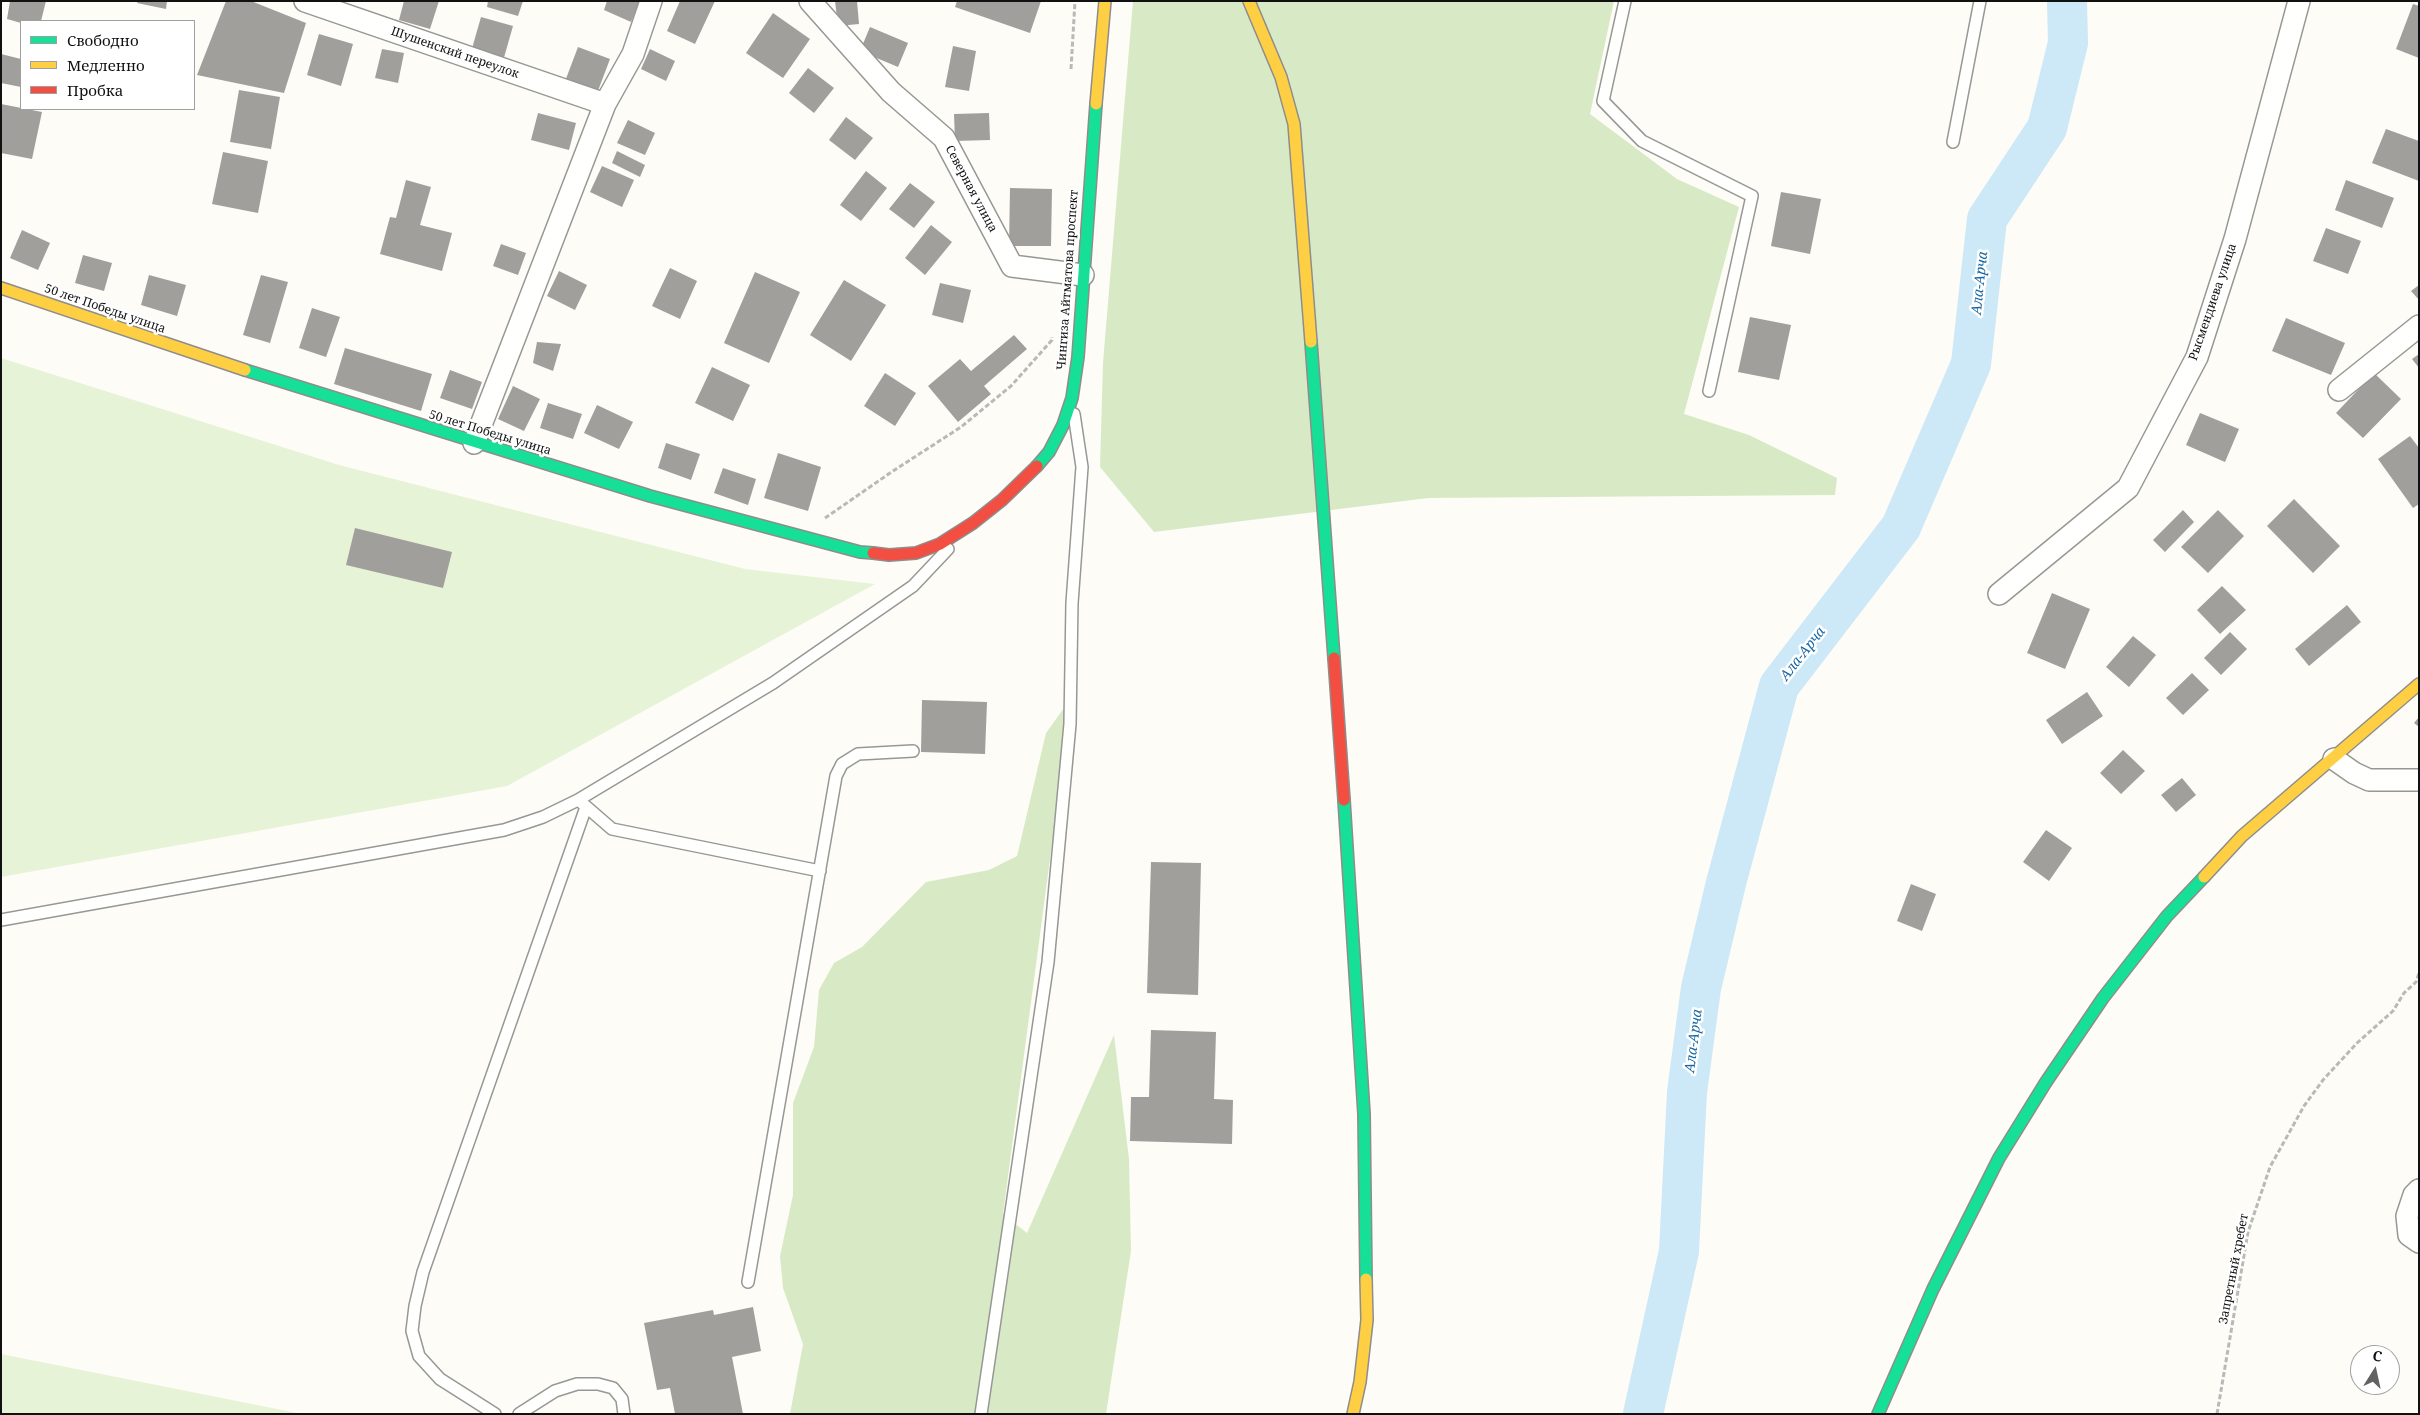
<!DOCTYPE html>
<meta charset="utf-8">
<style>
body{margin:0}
#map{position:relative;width:2420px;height:1415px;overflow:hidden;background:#fdfcf7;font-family:"Noto Serif",serif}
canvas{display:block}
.frame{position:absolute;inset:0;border:2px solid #111;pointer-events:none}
.legend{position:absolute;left:20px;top:20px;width:175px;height:90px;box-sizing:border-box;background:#fff;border:1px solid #a0a0a0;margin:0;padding:6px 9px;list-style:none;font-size:15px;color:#111}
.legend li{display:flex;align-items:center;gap:10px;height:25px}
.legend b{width:25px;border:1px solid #a0a0a0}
.north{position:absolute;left:2350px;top:1345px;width:50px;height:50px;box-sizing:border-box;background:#fff;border:1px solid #a0a0a0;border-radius:50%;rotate:10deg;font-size:14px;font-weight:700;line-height:20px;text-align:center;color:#111}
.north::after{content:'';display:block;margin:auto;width:18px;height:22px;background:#646362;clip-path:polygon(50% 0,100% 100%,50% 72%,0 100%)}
</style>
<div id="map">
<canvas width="2420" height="1415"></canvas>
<div class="frame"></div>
<ul class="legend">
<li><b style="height:6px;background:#16e098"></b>Свободно</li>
<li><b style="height:6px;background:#ffcf43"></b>Медленно</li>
<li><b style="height:6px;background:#f24e42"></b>Пробка</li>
</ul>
<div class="north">С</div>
</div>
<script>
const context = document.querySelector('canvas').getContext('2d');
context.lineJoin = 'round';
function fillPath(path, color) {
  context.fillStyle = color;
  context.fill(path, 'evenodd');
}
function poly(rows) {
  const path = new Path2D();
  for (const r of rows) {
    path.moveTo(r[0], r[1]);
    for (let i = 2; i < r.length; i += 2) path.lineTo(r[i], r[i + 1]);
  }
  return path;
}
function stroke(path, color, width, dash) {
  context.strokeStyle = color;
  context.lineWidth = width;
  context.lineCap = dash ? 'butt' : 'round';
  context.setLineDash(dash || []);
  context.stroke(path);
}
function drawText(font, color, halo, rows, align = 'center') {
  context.font = font + ' "Noto Serif",serif';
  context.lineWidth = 5;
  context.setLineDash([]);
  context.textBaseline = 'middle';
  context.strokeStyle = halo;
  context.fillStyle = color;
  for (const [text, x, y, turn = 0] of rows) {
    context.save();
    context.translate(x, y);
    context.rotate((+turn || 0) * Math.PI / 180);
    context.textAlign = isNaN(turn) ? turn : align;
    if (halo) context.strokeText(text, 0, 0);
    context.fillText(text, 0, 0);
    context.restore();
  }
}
fillPath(poly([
 [1,358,339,465,745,569,875,584,507,786,1,877],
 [1,1354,302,1414,1,1414]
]), '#e7f3d7');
fillPath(poly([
 [1133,1,1614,1,1590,114,1677,179,1739,207,1684,414,1749,435,1837,478,1835,495,1428,498,1154,532,1100,467,1103,363],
 [1064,708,1066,738,1003,1214,1027,1233,1114,1035,1129,1159,1131,1251,1106,1414,790,1414,803,1344,783,1288,780,1256,793,1195,793,1103,814,1047,819,990,834,963,862,947,926,882,989,870,1017,856,1046,733]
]), '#d8eac5');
stroke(poly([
 [1643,1414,1679,1251,1687,1092,1701,988,1726,883,1779,686,1901,527,1971,364,1987,219,2047,128,2068,43,2067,1]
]), '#cde8f7', 40);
fillPath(poly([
 [10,1,46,1,41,21,21,23,7,19],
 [138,1,167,1,166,9,137,3],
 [226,1,251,1,306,23,284,93,197,75],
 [404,1,439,1,430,29,399,20],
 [488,1,523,1,518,16,487,7],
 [607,1,640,1,631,22,604,10],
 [680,1,715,1,695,44,667,31],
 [835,1,857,1,859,24,838,26],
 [957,1,1041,1,1030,33,955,7],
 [2413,4,2419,6,2419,58,2396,49],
 [773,13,810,39,783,78,746,53],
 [481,17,513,26,503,61,471,52],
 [870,27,908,43,898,67,860,51],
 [319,34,353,44,341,86,307,75],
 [953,46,976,51,969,91,945,87],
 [578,47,610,59,596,96,564,84],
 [382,49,404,53,398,83,375,78],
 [650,49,675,61,666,81,641,69],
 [1,54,21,59,21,87,1,83],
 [808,68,834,88,814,113,789,93],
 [239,90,280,97,271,149,230,142],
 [1,104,42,112,32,159,1,153],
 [538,113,576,123,569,150,531,140],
 [989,113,990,140,955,141,954,114],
 [846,117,873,138,855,160,829,140],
 [628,120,655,133,645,155,617,143],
 [2386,129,2419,141,2419,181,2372,163],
 [617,151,645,165,640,177,612,163],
 [223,152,268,161,258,213,212,204],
 [602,166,634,180,622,207,590,192],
 [866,171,887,188,861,221,840,205],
 [406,180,431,187,420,225,452,233,442,271,380,254,390,217,396,218],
 [2346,180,2394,198,2382,228,2335,210],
 [910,183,935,202,914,228,889,209],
 [1010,188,1052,189,1051,246,1009,246],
 [1781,192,1821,199,1810,254,1771,246],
 [931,225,952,242,925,275,905,258],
 [2326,228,2361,241,2348,274,2313,261],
 [22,230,50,243,38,270,10,258],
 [501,244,526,253,518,275,493,266],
 [83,255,112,263,104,291,75,283],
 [670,268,697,281,680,319,652,306],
 [559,271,587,285,575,310,547,296],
 [755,272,800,292,769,363,724,343],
 [149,275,186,285,177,316,141,305],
 [261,275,288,282,270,343,243,335],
 [844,280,886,305,851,361,810,335],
 [940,283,971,290,963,323,932,315],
 [2419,285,2419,300,2411,291],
 [312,308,340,317,326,357,299,348],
 [1750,317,1791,325,1779,380,1738,372],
 [2286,318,2345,343,2331,375,2272,351],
 [1014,335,1027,349,984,386,991,394,958,422,928,386,960,359,971,371],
 [537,342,561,344,553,371,533,363],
 [345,348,432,374,421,411,334,384],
 [2419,354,2419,368,2412,359],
 [712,367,750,385,733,421,695,403],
 [450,370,482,382,472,409,440,398],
 [885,373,916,393,895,426,864,406],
 [2374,373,2401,399,2363,438,2336,413],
 [513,386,540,399,524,431,498,419],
 [548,403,582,414,573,439,540,428],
 [597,405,633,422,619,449,584,433],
 [2200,413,2239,429,2225,462,2186,445],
 [2410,436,2419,448,2419,504,2413,508,2378,459],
 [666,443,700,454,691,480,658,468],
 [778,453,821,467,808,511,764,498],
 [723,468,756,479,748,505,714,493],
 [2294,499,2340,546,2313,573,2267,526],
 [2183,510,2194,522,2165,552,2153,540],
 [2218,510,2244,536,2208,573,2181,547],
 [355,528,452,552,443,588,346,565],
 [2222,586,2246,610,2220,634,2197,610],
 [2052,593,2090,609,2065,669,2027,653],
 [2347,605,2361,622,2309,666,2295,649],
 [2230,632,2247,649,2221,675,2204,658],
 [2133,636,2156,655,2129,687,2106,667],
 [2192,673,2209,690,2183,715,2166,698],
 [2087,692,2103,716,2062,744,2046,720],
 [922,700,987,702,985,754,921,752],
 [2419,717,2419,727,2414,723],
 [2123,750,2145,771,2121,794,2100,773],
 [2182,778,2196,795,2176,812,2161,795],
 [2046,830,2072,848,2049,881,2023,862],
 [1151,862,1201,863,1198,995,1147,993],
 [1911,884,1936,894,1922,931,1897,921],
 [1151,1030,1216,1032,1214,1099,1233,1100,1232,1144,1130,1141,1131,1097,1149,1097],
 [753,1307,761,1351,732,1357,743,1414,675,1414,670,1388,657,1390,644,1323,713,1310,714,1315]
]), '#a19f9c');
const lane = poly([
 [1625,1,1603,101,1642,141,1752,196,1709,391],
 [1953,142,1980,1],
 [582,803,612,829,820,871],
 [1,920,504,830,543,817,578,800,773,683,913,586,948,549],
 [748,1282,836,776,842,764,858,754,913,751],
 [495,1414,440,1379,419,1356,412,1331,415,1306,423,1272,586,807],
 [519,1414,555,1391,577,1384,598,1384,613,1388,622,1399,624,1414],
 [981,1414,1048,962,1070,724,1072,603,1082,467,1074,414]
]);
const street = poly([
 [305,1,605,104],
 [810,1,891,92,944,138,1012,266,1083,275],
 [2339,390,2419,326],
 [474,443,605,104,633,54,651,1],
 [1999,594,2128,488,2197,357,2235,239,2299,1],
 [2334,759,2354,773,2369,780,2419,780],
 [2419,1190,2414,1195,2407,1216,2409,1235,2419,1242]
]);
const fast = poly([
 [1311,342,1334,658],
 [245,370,650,496,860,552,873,553],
 [1037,466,1049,452,1063,425,1072,398,1078,357,1096,104],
 [1344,800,1364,1114,1366,1279],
 [1878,1414,1933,1289,1999,1158,2046,1082,2103,998,2167,916,2204,877]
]);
const slow = poly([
 [1249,1,1281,77,1294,124,1311,342],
 [1096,104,1105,1],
 [1,288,245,370],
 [2204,877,2242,836,2419,684],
 [1353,1414,1360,1382,1367,1320,1366,1279]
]);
const jam = poly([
 [873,553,889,555,916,553,940,544,973,523,1002,500,1037,466],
 [1334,658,1344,800]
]);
stroke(lane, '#979795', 14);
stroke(street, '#979795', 24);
stroke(fast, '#8e8d8b', 14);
stroke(slow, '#8e8d8b', 14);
stroke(jam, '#8e8d8b', 14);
stroke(poly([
 [1071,69,1075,1],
 [825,518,893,471,961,427,1011,386,1052,340,1052,337],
 [2217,1414,2248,1232,2270,1167,2304,1106,2323,1080,2357,1043,2393,1011,2404,993,2416,982,2419,973]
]), '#b9b9b8', 3, [5, 2.5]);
stroke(lane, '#fffffe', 11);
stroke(street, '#fffffe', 21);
stroke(fast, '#16e098', 11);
stroke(slow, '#ffcf43', 11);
stroke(jam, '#f24e42', 11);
drawText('12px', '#111', '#fff', [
 ["Шушенский переулок",455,53,19],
 ["Северная улица",971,189,62],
 ["Чингиза Айтматова проспект",1068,280,-86],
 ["Рысмендиева улица",2213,302,-71],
 ["50 лет Победы улица",105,309,19],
 ["50 лет Победы улица",490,433,17],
 ["Запретный хребет",2234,1269,-79]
]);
drawText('italic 14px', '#1768a6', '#fff', [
 ["Ала-Арча",1980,283,-84],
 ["Ала-Арча",1803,654,-52],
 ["Ала-Арча",1694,1041,-83]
]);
</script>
